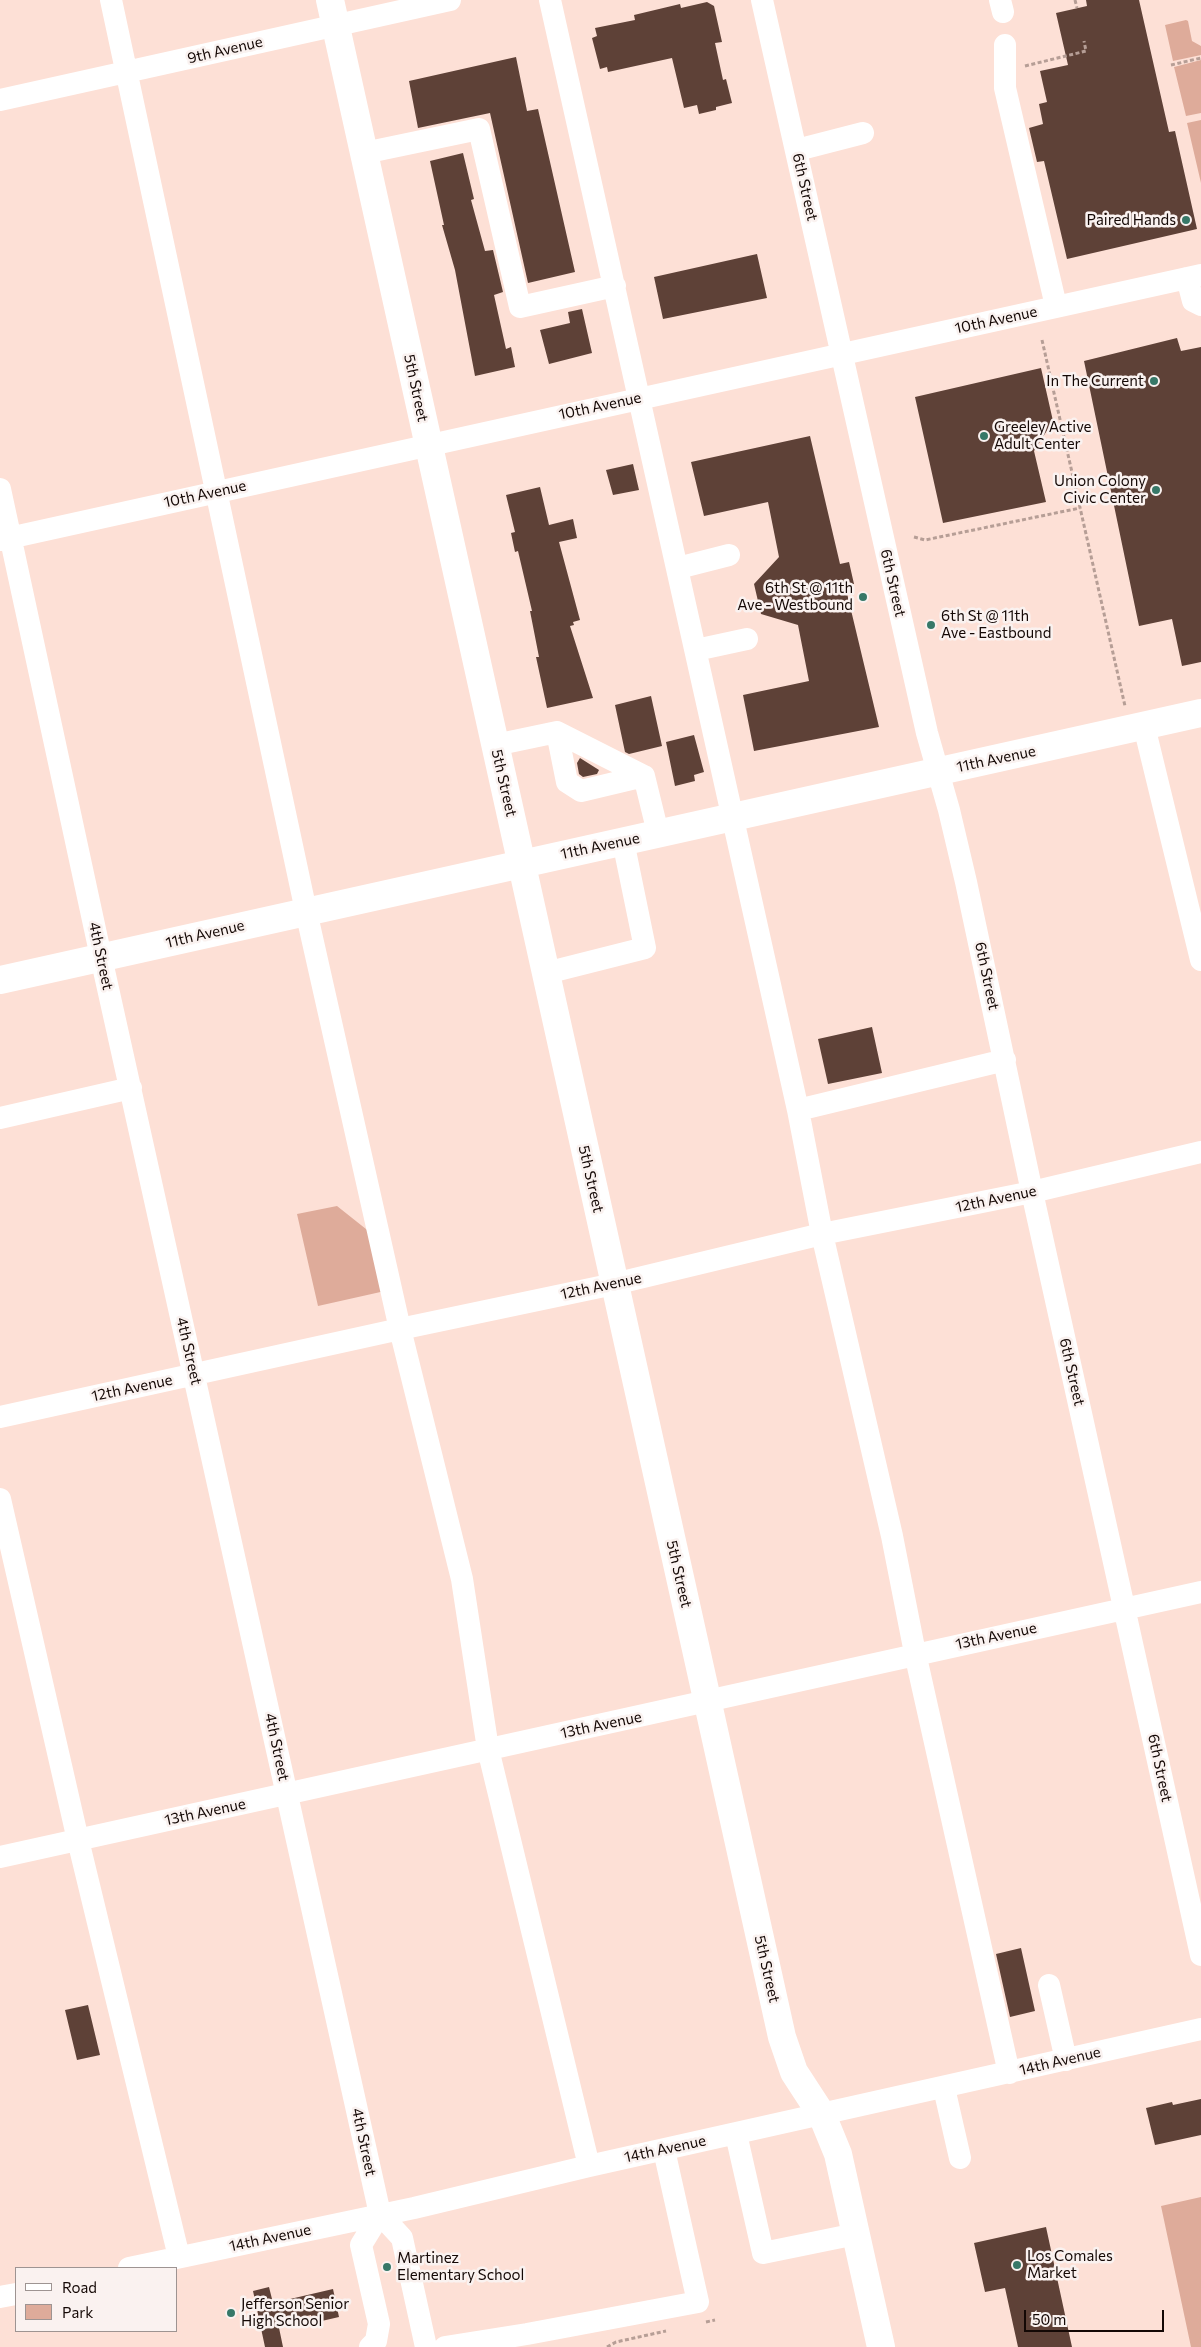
<!DOCTYPE html>
<style>
body{margin:0}
#map{position:relative;width:1201px;height:2347px;overflow:hidden;background:#fde0d6;font-family:Commissioner,sans-serif}
canvas{display:block}
.legend{position:absolute;left:15px;top:2267px;width:162px;height:65px;box-sizing:border-box;background:#faf2f0;border:1px solid #9e9492;margin:0;padding:6px 9px;list-style:none;font-size:15px;color:#140805}
.legend li{display:flex;align-items:center;gap:10px;height:25px}
.legend b{width:25px;border:1px solid #9e9492}
.scale{position:absolute;left:1024px;top:2310px;width:140px;height:22px;box-sizing:border-box;border:2px solid #140805;border-top:0;padding-left:6px;font-size:15px;line-height:18px;white-space:nowrap;color:#140805;-webkit-text-stroke:4px #faf2f0;paint-order:stroke}
</style>
<div id="map">
<canvas width="1201" height="2347"></canvas>
<ul class="legend">
<li><b style="height:6px;background:#fff"></b>Road</li>
<li><b style="height:14px;background:#deab9a"></b>Park</li>
</ul>
<div class="scale">50 m</div>
</div>
<script>
const context = document.querySelector('canvas').getContext('2d');
context.lineJoin = 'round';
function fillPath(path, color) {
  context.fillStyle = color;
  context.fill(path, 'evenodd');
}
function poly(rows) {
  const path = new Path2D();
  for (const r of rows) {
    path.moveTo(r[0], r[1]);
    for (let i = 2; i < r.length; i += 2) path.lineTo(r[i], r[i + 1]);
  }
  return path;
}
function stroke(path, color, width, dash) {
  context.strokeStyle = color;
  context.lineWidth = width;
  context.lineCap = dash ? 'butt' : 'round';
  context.setLineDash(dash || []);
  context.stroke(path);
}
function drawText(font, color, halo, rows, align = 'center') {
  context.font = font + ' Commissioner,sans-serif';
  context.lineWidth = 5;
  context.setLineDash([]);
  context.textBaseline = 'middle';
  context.strokeStyle = halo;
  context.fillStyle = color;
  for (const [text, x, y, turn = 0] of rows) {
    context.save();
    context.translate(x, y);
    context.rotate((+turn || 0) * Math.PI / 180);
    context.textAlign = isNaN(turn) ? turn : align;
    if (halo) context.strokeText(text, 0, 0);
    context.fillText(text, 0, 0);
    context.restore();
  }
}
fillPath(poly([
 [1186,20,1188,21,1192,41,1201,46,1201,55,1173,61,1165,25],
 [1201,60,1201,113,1186,116,1174,67],
 [1201,120,1201,183,1187,123],
 [337,1206,371,1233,385,1291,318,1306,297,1214],
 [1201,2197,1201,2347,1191,2347,1161,2206]
]), '#deab9a');
fillPath(poly([
 [1086,0,1139,0,1169,132,1175,131,1197,229,1067,259,1044,161,1037,162,1029,128,1043,124,1039,104,1047,102,1040,71,1068,65,1056,13,1087,6],
 [707,2,714,6,722,42,715,43,723,80,726,79,732,103,716,107,716,110,699,114,697,105,684,108,672,58,608,72,607,67,600,69,592,38,597,36,595,28,635,20,634,15,680,4,681,8],
 [516,57,527,111,538,109,575,272,528,283,490,113,418,128,409,81],
 [463,153,474,199,471,200,485,251,493,250,503,292,494,295,506,349,511,347,515,367,475,376,455,270,442,225,444,225,430,161],
 [757,254,767,298,663,319,654,277],
 [582,309,592,353,549,364,540,330,570,323,568,312],
 [1177,338,1181,351,1201,347,1201,662,1182,666,1172,619,1139,626,1084,361],
 [1041,368,1053,421,1034,451,1046,502,943,523,915,397],
 [810,436,840,564,849,562,854,584,845,585,879,727,754,751,743,695,809,681,798,625,761,614,754,584,779,557,768,502,704,516,691,462],
 [633,464,639,490,613,495,606,470],
 [540,487,549,525,573,519,577,538,559,542,580,620,573,622,574,625,570,626,593,698,547,708,536,657,539,657,530,611,532,611,518,551,515,552,511,533,515,532,506,495],
 [651,696,662,746,629,754,625,752,615,705],
 [694,735,704,772,694,775,695,781,675,786,666,742],
 [580,758,599,770,597,774,583,777,579,774,577,763],
 [872,1027,882,1073,828,1084,818,1039],
 [1021,1948,1035,2011,1010,2017,996,1954],
 [88,2005,100,2055,77,2060,65,2010],
 [1201,2099,1201,2135,1155,2145,1146,2108,1172,2102,1173,2105],
 [1046,2227,1072,2347,1018,2347,1005,2288,985,2292,974,2243],
 [269,2287,273,2303,333,2289,339,2317,313,2323,311,2315,278,2323,283,2347,265,2347,253,2291]
]), '#5e4137');
stroke(poly([
 [1075,0,1077,8],
 [1171,65,1201,58],
 [1025,66,1086,51,1084,41],
 [1042,340,1125,706],
 [914,537,925,540,1080,508],
 [706,2322,715,2320],
 [607,2347,616,2342,666,2331]
]), '#b69e96', 3, [4, 2.5]);
stroke(poly([
 [111,0,306,911,400,1329,462,1579,488,1749,589,2166],
 [550,0,798,1110,822,1234,892,1536,915,1653,1009,2073],
 [762,0,927,733,949,810,966,882,1032,1192,1201,1955],
 [1000,0,1003,12],
 [1005,45,1005,88,1056,306],
 [0,100,450,0],
 [797,150,863,133],
 [364,153,479,129,520,307,615,286],
 [1187,278,1193,301,1201,305],
 [0,489,101,957,380,2214],
 [0,540,1201,275],
 [678,568,729,555],
 [696,650,747,639],
 [1144,726,1201,960],
 [557,732,644,776],
 [495,745,557,732,567,782,581,791,644,776,658,833],
 [546,973,645,948,623,841],
 [798,1110,1005,1060],
 [0,1118,131,1088],
 [0,1417,400,1329,614,1284,822,1234,1032,1192,1201,1152],
 [0,1499,78,1840,179,2257],
 [0,1857,1201,1592],
 [1049,1985,1066,2060],
 [944,2088,960,2158],
 [736,2134,763,2253,856,2234],
 [380,2214,402,2238,426,2347],
 [129,2268,414,2208,589,2166,1201,2029],
 [0,2297,16,2294],
 [370,2347,376,2341,379,2324,361,2245,380,2214],
 [445,2347,527,2334,698,2302,664,2150]
]), '#fff', 22);
stroke(poly([
 [330,0,782,2037,794,2072,822,2115,838,2154,881,2347],
 [0,980,1201,713]
]), '#fff', 28);
for (const [x, y, r, color] of [
 [1186,220,5,"#377868"],
 [1154,381,5,"#377868"],
 [984,436,5,"#377868"],
 [1156,490,5,"#377868"],
 [863,597,5,"#377868"],
 [931,625,5,"#377868"],
 [1017,2265,5,"#377868"],
 [387,2267,5,"#377868"],
 [231,2313,5,"#377868"]
]) {
  const dot = new Path2D();
  dot.arc(x, y, r, 0, 2 * Math.PI);
  context.fillStyle = color;
  context.fill(dot);
  stroke(dot, '#faf2f0', 2);
}
drawText('15px', '#140805', '#faf2f0', [
 ["9th Avenue",225,50,-13],
 ["6th Street",805,187,77],
 ["10th Avenue",996,320,-12],
 ["5th Street",416,388,78],
 ["10th Avenue",600,406,-12],
 ["10th Avenue",205,494,-12],
 ["6th Street",893,583,77],
 ["11th Avenue",996,759,-12],
 ["5th Street",504,783,77],
 ["11th Avenue",600,846,-12],
 ["11th Avenue",205,934,-13],
 ["4th Street",101,956,78],
 ["6th Street",987,976,78],
 ["5th Street",591,1179,77],
 ["12th Avenue",996,1199,-12],
 ["12th Avenue",601,1286,-12],
 ["4th Street",189,1351,77],
 ["6th Street",1072,1372,77],
 ["12th Avenue",132,1388,-12],
 ["5th Street",679,1574,77],
 ["13th Avenue",996,1636,-12],
 ["13th Avenue",601,1725,-12],
 ["4th Street",277,1747,78],
 ["6th Street",1160,1768,78],
 ["13th Avenue",205,1812,-12],
 ["5th Street",767,1969,77],
 ["14th Avenue",1060,2061,-13],
 ["4th Street",364,2142,78],
 ["14th Avenue",665,2149,-12],
 ["14th Avenue",270,2238,-12]
]);
drawText('15px', '#140805', '#faf2f0', [
 ["Paired Hands",1176,220,"right"],
 ["In The Current",1144,381,"right"],
 ["Greeley Active",994,427],
 ["Adult Center",994,444],
 ["Union Colony",1146,481,"right"],
 ["Civic Center",1146,498,"right"],
 ["6th St @ 11th",853,588,"right"],
 ["Ave - Westbound",853,605,"right"],
 ["6th St @ 11th",941,616],
 ["Ave - Eastbound",941,633],
 ["Los Comales",1027,2256],
 ["Market",1027,2273],
 ["Martinez",397,2258],
 ["Elementary School",397,2275],
 ["Jefferson Senior",241,2304],
 ["High School",241,2321]
], 'left');
</script>
